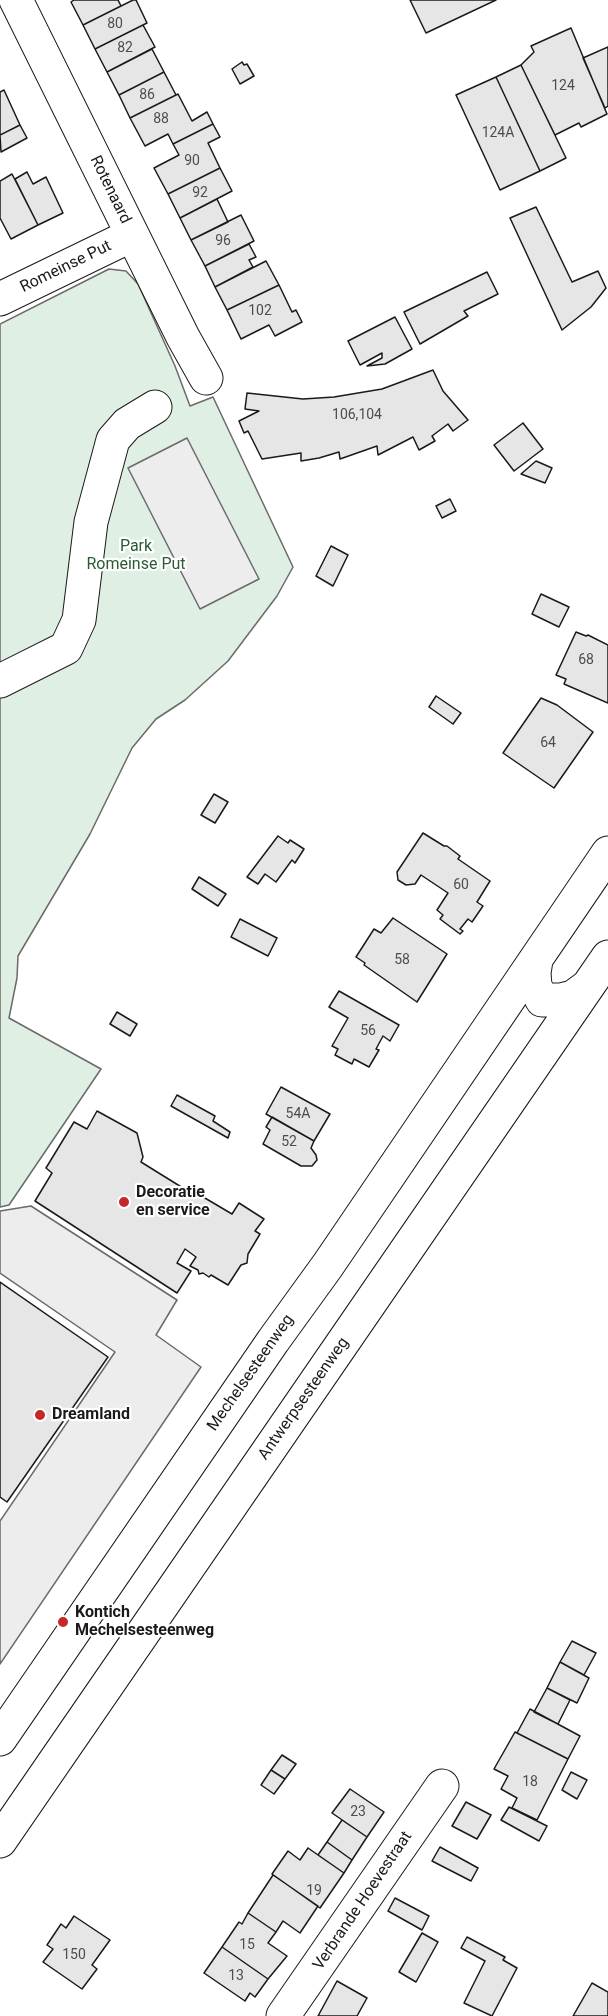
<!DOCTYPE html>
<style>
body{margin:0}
canvas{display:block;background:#fff}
</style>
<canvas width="608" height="2016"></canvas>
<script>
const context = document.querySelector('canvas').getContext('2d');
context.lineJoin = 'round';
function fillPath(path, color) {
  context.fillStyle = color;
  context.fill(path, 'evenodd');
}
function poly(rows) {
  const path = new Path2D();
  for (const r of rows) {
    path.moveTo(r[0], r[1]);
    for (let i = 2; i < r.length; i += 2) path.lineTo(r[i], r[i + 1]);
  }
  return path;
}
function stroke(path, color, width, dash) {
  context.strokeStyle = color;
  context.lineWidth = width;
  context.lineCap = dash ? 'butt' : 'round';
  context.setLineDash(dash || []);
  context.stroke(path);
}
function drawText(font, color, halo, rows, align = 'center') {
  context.font = font + ' Roboto,sans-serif';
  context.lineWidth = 4.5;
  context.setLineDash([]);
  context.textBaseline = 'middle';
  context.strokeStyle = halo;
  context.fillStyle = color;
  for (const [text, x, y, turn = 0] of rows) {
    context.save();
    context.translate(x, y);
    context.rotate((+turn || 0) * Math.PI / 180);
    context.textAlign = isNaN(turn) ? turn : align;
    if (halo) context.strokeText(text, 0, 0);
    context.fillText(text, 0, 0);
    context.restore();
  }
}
const green = poly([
 [109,269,126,271,138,284,175,366,190,406,213,397,293,567,277,596,228,661,185,700,156,719,132,748,90,834,18,956,17,978,9,1018,101,1069,9,1205,0,1207,0,324,109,269]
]);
fillPath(green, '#e0efe3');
stroke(green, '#6a6a6a', 1.5);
const parking = poly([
 [187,438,259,579,200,609,128,468,187,438],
 [31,1206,177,1300,156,1335,201,1367,0,1664,0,1521,115,1352,0,1273,0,1211,31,1206]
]);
fillPath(parking, '#ededed');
stroke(parking, '#6a6a6a', 1.5);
const building = poly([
 [74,0,118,0,121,6,83,25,71,2,74,0],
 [133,0,136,0,147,23,95,49,83,25,133,0],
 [410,0,496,0,426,33,410,0],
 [143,25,155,47,107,72,95,49,143,25],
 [571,28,607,114,581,127,579,123,555,135,521,65,534,52,531,46,571,28],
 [608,47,608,106,605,108,583,58,608,47],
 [152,49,164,72,119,95,107,72,152,49],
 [242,62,244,65,247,64,254,76,240,84,232,69,242,62],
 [521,65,566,158,540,171,496,77,521,65],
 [164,72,176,95,130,118,119,95,164,72],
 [496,77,540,171,500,190,456,95,496,77],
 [4,90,20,125,0,135,0,92,4,90],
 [178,94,192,121,207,112,213,124,173,144,168,134,145,146,130,118,178,94],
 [213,124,220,137,208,143,220,168,168,194,154,168,179,155,173,144,213,124],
 [20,125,27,138,1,152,0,135,20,125],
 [220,168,232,191,180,218,168,194,220,168],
 [27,172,33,184,46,177,63,213,38,225,15,179,27,172],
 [12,174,38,225,11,239,0,218,0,181,12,174],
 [217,199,228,222,191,240,180,218,217,199],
 [536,207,572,282,598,271,606,288,591,307,562,330,510,218,536,207],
 [241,215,254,241,205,266,191,240,241,215],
 [249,244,256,257,249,260,253,267,215,287,205,266,249,244],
 [266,261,279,285,227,310,215,287,266,261],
 [487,272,498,294,464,311,468,316,420,344,404,312,487,272],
 [279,285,292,312,296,310,302,322,275,336,269,325,241,339,227,310,279,285],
 [395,317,412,349,385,364,367,366,382,358,382,353,360,365,348,341,395,317],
 [433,370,443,391,468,420,453,431,448,424,432,436,435,441,419,450,413,437,378,455,377,446,340,459,339,452,319,458,301,461,301,453,262,459,248,431,244,433,239,421,259,411,245,409,247,393,303,399,334,397,382,389,433,370],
 [523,423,543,449,514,471,494,445,523,423],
 [536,461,552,468,545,483,521,474,536,461],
 [450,499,456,511,442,518,436,506,450,499],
 [331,546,348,555,333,586,316,576,331,546],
 [541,594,569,607,559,627,532,614,541,594],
 [576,632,586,636,588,635,608,645,608,703,564,684,566,679,556,675,576,632],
 [436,696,461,713,453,724,429,707,436,696],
 [541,698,557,705,593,732,554,788,503,753,541,698],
 [214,794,228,802,215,823,201,815,214,794],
 [423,833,444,846,447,846,460,856,458,859,490,881,477,902,483,906,472,922,468,919,460,929,463,931,460,934,440,919,443,915,437,910,448,893,421,875,415,884,406,885,398,880,397,872,423,833],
 [278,836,288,843,290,840,304,849,295,863,292,860,276,882,265,874,258,884,247,877,278,836],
 [199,877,226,894,218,906,192,889,199,877],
 [393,918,447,954,417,1002,364,965,365,963,356,957,374,929,381,933,393,918],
 [240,919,277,938,268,956,231,937,240,919],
 [339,991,399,1025,390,1041,383,1036,376,1049,379,1050,369,1067,354,1059,352,1064,335,1055,338,1049,332,1046,348,1018,329,1007,339,991],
 [117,1012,137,1024,130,1036,110,1024,117,1012],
 [281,1087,330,1114,314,1141,266,1114,281,1087],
 [177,1095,215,1116,213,1121,230,1132,228,1138,171,1106,177,1095],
 [97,1111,137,1133,143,1157,141,1162,191,1193,193,1191,232,1214,239,1203,264,1219,255,1231,260,1234,248,1254,247,1263,241,1265,228,1285,211,1275,209,1277,203,1273,199,1274,198,1270,190,1266,196,1257,185,1249,177,1263,191,1271,177,1293,35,1201,52,1173,46,1168,74,1122,87,1129,97,1111],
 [272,1117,314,1141,311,1148,316,1155,317,1160,312,1166,301,1166,263,1144,270,1130,266,1127,272,1117],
 [0,1282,108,1357,7,1502,0,1497,0,1282],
 [572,1641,596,1653,584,1675,560,1662,572,1641],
 [560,1662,589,1678,577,1703,547,1688,560,1662],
 [547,1688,570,1700,558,1724,534,1712,547,1688],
 [530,1709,580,1736,568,1759,517,1733,530,1709],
 [515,1732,568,1759,537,1820,512,1808,517,1798,501,1789,508,1776,494,1769,515,1732],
 [282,1755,296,1764,285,1779,271,1770,282,1755],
 [271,1770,285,1779,274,1794,261,1785,271,1770],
 [571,1772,587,1780,577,1799,562,1790,571,1772],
 [350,1789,384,1812,367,1837,332,1813,350,1789],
 [466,1802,491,1815,477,1839,452,1826,466,1802],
 [509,1807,547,1826,539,1841,501,1820,509,1807],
 [342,1820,367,1837,352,1860,327,1842,342,1820],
 [327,1842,352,1860,344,1873,318,1855,327,1842],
 [440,1847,478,1868,471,1881,432,1861,440,1847],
 [308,1848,344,1873,320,1908,272,1874,288,1851,300,1860,308,1848],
 [273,1875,318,1906,300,1933,283,1921,276,1932,248,1913,273,1875],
 [395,1898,429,1916,422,1930,388,1911,395,1898],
 [248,1913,276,1932,268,1943,287,1956,268,1979,222,1947,239,1922,242,1924,248,1913],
 [74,1916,110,1940,92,1965,97,1969,82,1989,43,1962,53,1949,47,1945,61,1924,66,1928,74,1916],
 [422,1933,438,1942,416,1982,399,1972,422,1933],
 [467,1937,505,1957,503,1960,517,1968,492,2016,464,2003,485,1961,461,1948,467,1937],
 [222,1947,268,1979,255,1997,250,1993,245,2001,204,1973,222,1947],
 [337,1981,367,1998,357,2016,318,2016,337,1981],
 [592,1983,608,1992,608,2016,573,2016,592,1983]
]);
fillPath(building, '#e6e6e6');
stroke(building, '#1a1a1a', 1.5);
const minor = poly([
 [16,0,183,337,206,378],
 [0,299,132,235],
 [0,681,66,648,79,620,91,522,113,440,127,424,155,407],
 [283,2016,442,1786]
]);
const major = poly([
 [536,960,534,973,535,986,542,1000,561,1000,573,997,588,986],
 [0,1739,273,1341,328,1265,608,853],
 [0,1841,608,957]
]);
stroke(minor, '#1a1a1a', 35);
stroke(major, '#1a1a1a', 35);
stroke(minor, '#fff', 33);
stroke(major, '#fff', 33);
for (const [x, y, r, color] of [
 [124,1202,6,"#c62828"],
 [40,1415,6,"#c62828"],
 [63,1622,6,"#c62828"]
]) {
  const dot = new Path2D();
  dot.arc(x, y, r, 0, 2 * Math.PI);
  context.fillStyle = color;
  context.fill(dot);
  stroke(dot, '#fff', 2);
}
drawText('14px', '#4d4d4d', null, [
 ["80",115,24],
 ["82",125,48],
 ["124",563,86],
 ["86",147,95],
 ["88",161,119],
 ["124A",498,133],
 ["90",192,161],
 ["92",200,193],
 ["96",223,241],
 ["102",260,311],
 ["106,104",357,415],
 ["68",586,660],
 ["64",548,743],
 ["60",461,885],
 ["58",402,960],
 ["56",368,1031],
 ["54A",298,1114],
 ["52",289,1142],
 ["18",530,1782],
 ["23",358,1812],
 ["19",314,1891],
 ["15",247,1945],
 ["150",74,1955],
 ["13",236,1976]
]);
drawText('16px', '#1a1a1a', '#fff', [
 ["Rotenaard",110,190,64],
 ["Romeinse Put",66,267,-26],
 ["Mechelsesteenweg",251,1373,-55],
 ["Antwerpsesteenweg",304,1399,-55],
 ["Verbrande Hoevestraat",363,1901,-56]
]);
drawText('16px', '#2b5a34', '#fff', [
 ["Park",136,547],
 ["Romeinse Put",136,565]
]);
drawText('bold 16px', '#1a1a1a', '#fff', [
 ["Decoratie",136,1193],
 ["en service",136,1211],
 ["Dreamland",52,1415],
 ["Kontich",75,1613],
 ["Mechelsesteenweg",75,1631]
], 'left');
</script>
